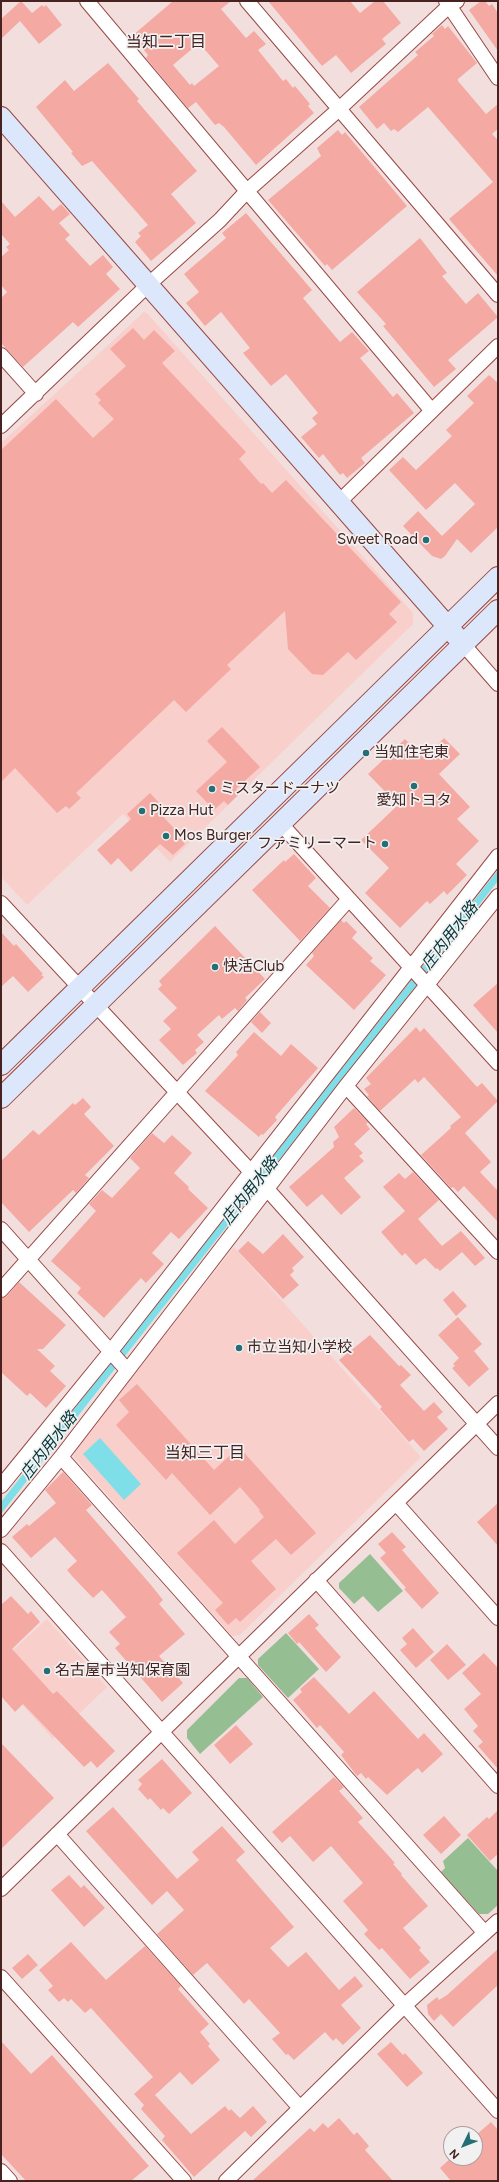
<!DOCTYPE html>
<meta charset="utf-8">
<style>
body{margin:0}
#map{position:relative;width:499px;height:2182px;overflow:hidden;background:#f2dfdd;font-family:Figtree,sans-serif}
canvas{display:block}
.frame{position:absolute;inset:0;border:2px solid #462221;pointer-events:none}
.north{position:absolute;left:443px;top:2126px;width:40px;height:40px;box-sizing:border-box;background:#f1f1f1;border:1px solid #ad9e9e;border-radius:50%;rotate:227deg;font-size:11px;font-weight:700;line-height:16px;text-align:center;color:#462221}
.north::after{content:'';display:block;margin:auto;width:14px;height:18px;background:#246f75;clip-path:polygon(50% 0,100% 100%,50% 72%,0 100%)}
</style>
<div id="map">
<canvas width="499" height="2182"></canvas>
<div class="frame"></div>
<div class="north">N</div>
</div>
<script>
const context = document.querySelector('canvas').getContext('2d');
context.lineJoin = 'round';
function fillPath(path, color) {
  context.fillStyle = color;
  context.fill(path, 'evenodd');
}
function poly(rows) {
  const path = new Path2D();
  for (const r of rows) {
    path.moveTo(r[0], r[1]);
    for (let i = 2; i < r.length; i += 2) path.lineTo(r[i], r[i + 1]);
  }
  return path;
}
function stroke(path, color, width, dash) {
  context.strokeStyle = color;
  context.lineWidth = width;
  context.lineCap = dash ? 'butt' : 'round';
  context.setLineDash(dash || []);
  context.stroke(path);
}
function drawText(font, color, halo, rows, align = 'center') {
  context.font = font + ' Figtree,"Noto Sans JP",sans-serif';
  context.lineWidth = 3.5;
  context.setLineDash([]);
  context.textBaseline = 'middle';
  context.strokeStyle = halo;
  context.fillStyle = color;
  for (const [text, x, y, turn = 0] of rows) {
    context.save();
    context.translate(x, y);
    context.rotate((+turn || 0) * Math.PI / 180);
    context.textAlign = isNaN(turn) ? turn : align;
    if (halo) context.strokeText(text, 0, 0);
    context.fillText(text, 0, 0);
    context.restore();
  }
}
fillPath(poly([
 [144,312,147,313,413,613,413,624,170,862,123,814,27,905,1,877,1,443],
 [234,1247,421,1457,240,1635,232,1636,74,1457,75,1450],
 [47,1619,107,1687,53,1739,1,1681,1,1661]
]), '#f9cfcb');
fillPath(poly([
 [370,1554,403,1591,378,1612,363,1596,354,1604,339,1588,339,1583],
 [286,1633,319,1669,288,1698,258,1665,258,1659],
 [239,1678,247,1678,263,1697,200,1754,187,1738,187,1730],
 [468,1838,498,1871,498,1905,488,1914,479,1914,441,1872,445,1868,443,1861]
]), '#95bf93');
fillPath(poly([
 [498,870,498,881,1,1514,1,1502],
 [100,1438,141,1484,124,1500,83,1454]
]), '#7fdfe8');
fillPath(poly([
 [21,1,32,13,42,5,44,7,46,5,62,25,39,44,20,21,1,39,1,19],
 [173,1,231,1,221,9,246,38,254,31,266,44,258,50,283,81,286,79,293,88,295,86,310,104,308,106,314,113,256,165,224,127,219,123,215,125,196,102,188,108,146,58,148,55,132,36],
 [199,43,219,66,194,86,192,83,190,85,173,65],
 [268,1,350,1,360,13,375,1,383,1,401,23,382,39,386,44,351,73,336,55,322,66],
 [481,1,485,1,489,6,492,4,498,13,498,51,469,10],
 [442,25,445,29,448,26,477,63,458,79,458,81,486,114,498,104,498,129,492,134,498,140,498,276,449,219,493,182,428,107,398,132,394,129,391,131,384,123,377,129,359,107,418,55,415,52,434,36,432,34],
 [108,63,139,99,137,101,197,171,171,194,196,223,151,261,135,242,141,236,138,233,148,225,92,161,82,166,71,153,73,152,36,107,65,80,74,91],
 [338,130,342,135,345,132,407,206,332,270,327,264,325,266,268,200,321,156,317,148],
 [39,196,53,211,61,204,70,214,59,223,70,235,65,239,90,266,103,255,113,267,106,274,120,289,78,327,73,322,23,367,1,343,1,298,7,292,1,285,1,257,9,250,6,247,10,244,1,234,1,201,15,217],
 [246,213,312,290,303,298,334,335,340,342,352,332,369,351,360,358,393,397,397,393,414,413,361,458,365,463,347,478,343,473,340,475,323,454,319,458,301,437,317,424,312,418,318,413,286,374,271,386,243,353,250,348,221,312,205,326,186,303,199,292,184,274,226,238,222,233],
 [420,238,447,273,442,276,466,304,478,293,498,317,448,360,456,369,434,387,383,326,386,324,357,292],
 [133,328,144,340,154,330,175,351,162,363,246,452,239,459,261,484,263,483,272,493,286,480,401,602,389,614,397,622,356,660,348,652,323,675,312,674,288,649,285,611,227,665,231,669,186,712,174,700,76,793,81,798,69,809,66,806,57,813,15,768,1,782,1,450,56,399,93,438,114,419,98,403,101,400,95,394,126,366,110,349],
 [489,375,498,383,498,527,471,553,457,539,445,556,441,559,432,556,403,526,418,511,442,536,475,504,455,483,426,510,389,470,403,457,416,470,452,436,446,430,474,403,467,396],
 [222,727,260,767,236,789,240,793,228,805,224,801,214,810,196,791,227,762,207,741],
 [444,738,460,754,439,774,470,807,457,819,479,841,456,864,467,875,447,895,444,891,430,904,427,901,400,928,365,893,389,868,361,840,398,805,368,774,405,739,424,758],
 [150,793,161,805,156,809,182,837,180,838,185,844,173,855,160,844,131,872,118,858,111,865,97,850,131,819,127,814],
 [294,854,316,878,308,886,330,908,300,941,252,890,284,860,285,862],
 [341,920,344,923,346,921,357,932,352,938,373,958,370,961,386,975,354,1010,306,965,314,956,312,953],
 [215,926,265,979,245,998,247,1000,238,1011,235,1008,222,1019,219,1015,197,1035,204,1042,195,1050,197,1053,183,1065,159,1040,171,1029,163,1021,177,1008,158,989,162,985,159,981],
 [1,932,14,946,16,944,43,974,41,975,44,977,28,992,13,976,1,987],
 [498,983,498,1033,473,1005],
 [260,1012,271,1023,262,1033,251,1022],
 [416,1027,420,1032,424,1028,477,1087,482,1083,498,1101,465,1133,491,1162,480,1172,498,1191,498,1222,464,1186,458,1192,453,1187,451,1188,421,1155,451,1128,450,1126,461,1117,424,1077,418,1083,415,1079,380,1111,367,1096,369,1095,364,1089,371,1084,366,1078],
 [254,1032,281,1056,291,1044,318,1068,275,1117,277,1120,263,1135,261,1134,259,1137,205,1091,238,1055,236,1052],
 [83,1098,91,1107,84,1114,114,1146,85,1175,89,1178,76,1193,73,1190,29,1232,1,1202,1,1161,33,1130,39,1135,73,1103,75,1105],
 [354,1108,368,1122,366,1124,370,1129,354,1144,363,1153,359,1156,364,1161,344,1178,361,1197,341,1215,322,1194,307,1207,289,1187,334,1147,333,1142,339,1137,334,1127],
 [152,1133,164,1143,172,1135,192,1153,174,1173,189,1187,188,1189,208,1208,179,1239,171,1232,152,1253,164,1264,146,1283,141,1278,104,1318,77,1293,81,1288,51,1261,96,1211,89,1204,102,1190,112,1198,140,1168,130,1158],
 [413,1172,439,1200,418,1219,442,1246,461,1231,485,1258,475,1266,462,1252,440,1271,437,1268,436,1269,425,1258,416,1265,405,1253,402,1256,381,1232,405,1211,383,1187,399,1173,405,1179],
 [283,1234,304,1257,292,1268,294,1271,290,1275,299,1285,283,1299,238,1251,248,1241,263,1254],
 [19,1282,66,1325,43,1349,37,1349,55,1366,50,1371,66,1386,46,1408,30,1393,27,1396,1,1372,1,1298,7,1296],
 [453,1291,467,1306,456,1316,443,1300],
 [458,1317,482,1344,474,1351,489,1369,469,1387,452,1368,455,1366,453,1364,459,1358,438,1335],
 [370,1335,399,1366,401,1365,411,1375,400,1385,424,1411,434,1402,443,1412,437,1417,448,1429,424,1451,413,1439,409,1442,380,1409,382,1407,339,1360],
 [137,1384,214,1470,239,1447,316,1533,291,1555,276,1539,251,1561,276,1589,240,1622,236,1618,228,1625,215,1610,223,1603,177,1553,214,1520,235,1544,264,1517,259,1511,260,1510,240,1487,210,1515,172,1473,166,1480,116,1425,129,1412,119,1400],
 [63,1472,92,1505,86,1510,151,1585,163,1600,159,1604,185,1634,159,1656,183,1683,162,1702,115,1648,120,1644,109,1632,126,1617,102,1590,93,1598,72,1576,67,1570,77,1561,55,1537,31,1558,12,1537,27,1524,29,1526,56,1503,45,1490],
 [498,1503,498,1546,477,1522],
 [392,1532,406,1547,402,1550,439,1593,422,1609,404,1589,406,1588,380,1558,386,1553,378,1544],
 [11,1596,28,1614,31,1611,40,1622,12,1649,53,1694,57,1691,115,1751,97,1768,91,1761,84,1767,23,1704,15,1712,1,1696,1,1605],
 [309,1614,319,1625,315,1628,341,1657,326,1672,299,1642,297,1644,288,1633],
 [413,1628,434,1652,416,1668,400,1650,407,1644,402,1638],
 [447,1644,466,1665,448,1680,430,1660],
 [484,1653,498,1668,498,1769,478,1746,483,1742,473,1731,478,1726,464,1709,481,1694,462,1673],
 [314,1677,349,1714,374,1691,418,1739,424,1733,443,1754,422,1773,418,1768,414,1771,387,1795,368,1777,366,1779,361,1773,357,1776,341,1755,344,1752,320,1725,317,1728,293,1700,302,1692,300,1689],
 [236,1725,253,1744,230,1764,214,1745],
 [1,1743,54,1798,1,1849],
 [162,1759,192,1793,169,1814,163,1808,161,1810,150,1798,148,1800,138,1789,142,1784,138,1780],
 [334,1777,344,1787,339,1791,363,1818,358,1822,395,1863,393,1864,402,1874,401,1875,428,1906,403,1928,421,1948,419,1950,430,1962,410,1979,382,1948,379,1950,364,1934,368,1930,343,1901,363,1883,331,1846,313,1862,290,1836,282,1843,272,1832],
 [113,1807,177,1879,199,1860,192,1852,222,1826,245,1852,236,1860,294,1927,270,1948,288,1967,306,1952,339,1990,355,1976,363,1986,341,2005,361,2028,343,2045,336,2038,333,2041,325,2032,294,2060,288,2054,286,2055,272,2039,280,2033,249,1999,244,2004,207,1963,193,1975,157,1934,184,1910,167,1891,152,1905,86,1831],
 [498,1810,498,1854,490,1861,467,1835,487,1817,489,1819],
 [444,1816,461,1835,441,1854,423,1835],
 [69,1875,81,1888,84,1885,105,1908,84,1927,51,1890],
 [71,1942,106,1980,145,1946,181,1986,178,1989,209,2024,200,2032,210,2044,208,2046,220,2060,192,2085,180,2072,155,2095,191,2134,225,2106,229,2111,231,2109,240,2118,253,2106,267,2122,251,2137,245,2131,194,2177,162,2140,165,2136,141,2109,144,2105,134,2094,153,2077,91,2008,85,2013,71,1999,68,2002,64,1998,59,2002,48,1990,53,1986,39,1970],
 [498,1949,498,1985,453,2027,441,2014,434,2021,428,2014,427,2005,437,1997,439,2000,447,1995],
 [28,1954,38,1965,22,1979,12,1968],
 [1,2041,31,2074,52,2055,149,2166,131,2181,26,2181,1,2154],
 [391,2042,403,2055,405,2053,423,2073,407,2087,377,2054],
 [339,2118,354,2135,357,2132,369,2146,365,2150,393,2181,252,2181,310,2128,314,2132,323,2123,328,2128],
 [491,2122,498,2130,498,2181,451,2181,440,2168,451,2158,475,2158,475,2136]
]), '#f5a9a3');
const street = poly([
 [87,1,432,411],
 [247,1,498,295],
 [446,1,498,78],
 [1,355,36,394],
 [1,426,148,285,220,220,248,190,338,110,450,5,457,1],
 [338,503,498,346],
 [463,644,498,684],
 [281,824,498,1063],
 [1,903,267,1189,498,1448],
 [346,1086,498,1252],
 [1,1229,127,1370],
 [1,1290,349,899],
 [61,1457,485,1933],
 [1,1486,111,1351,498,856],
 [396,1503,498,1618],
 [1,1530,61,1457,346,1086,498,896],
 [1,1551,498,2111],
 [316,1580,498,1786],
 [57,1834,300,2108],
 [1,1889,498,1403],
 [1,1977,184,2181],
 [1,2171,10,2181],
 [226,2181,404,2006,498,1921]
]);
const secondary = poly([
 [1,117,463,644],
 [1,1065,498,577],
 [1,1098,498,610]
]);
stroke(street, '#994845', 16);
stroke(secondary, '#994845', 22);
stroke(street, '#fff', 14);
stroke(secondary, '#dde7fb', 20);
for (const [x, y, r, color] of [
 [426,540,4,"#246f75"],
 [366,753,4,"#246f75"],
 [414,786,4,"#246f75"],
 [212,789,4,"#246f75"],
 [142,811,4,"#246f75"],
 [166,836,4,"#246f75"],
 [385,844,4,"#246f75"],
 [215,967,4,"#246f75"],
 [239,1348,4,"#246f75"],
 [47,1671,4,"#246f75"]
]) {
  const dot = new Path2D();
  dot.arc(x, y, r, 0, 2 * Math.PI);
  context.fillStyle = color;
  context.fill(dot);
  stroke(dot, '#f1f1f1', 1.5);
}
drawText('15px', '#462221', '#f1f1f1', [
 ["Sweet Road",418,540,"right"],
 ["当知住宅東",374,753],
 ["ミスタードーナツ",220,789],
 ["愛知トヨタ",414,801,"center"],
 ["Pizza Hut",150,811],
 ["Mos Burger",174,836],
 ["ファミリーマート",377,844,"right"],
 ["快活Club",223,967],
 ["市立当知小学校",247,1348],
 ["名古屋市当知保育園",55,1671]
], 'left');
drawText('16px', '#462221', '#f1f1f1', [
 ["当知二丁目",166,42],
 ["当知三丁目",205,1453]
]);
drawText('italic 16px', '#033438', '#f1f1f1', [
 ["庄内用水路",450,936,-52],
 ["庄内用水路",250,1191,-52],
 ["庄内用水路",49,1446,-52]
]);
</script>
